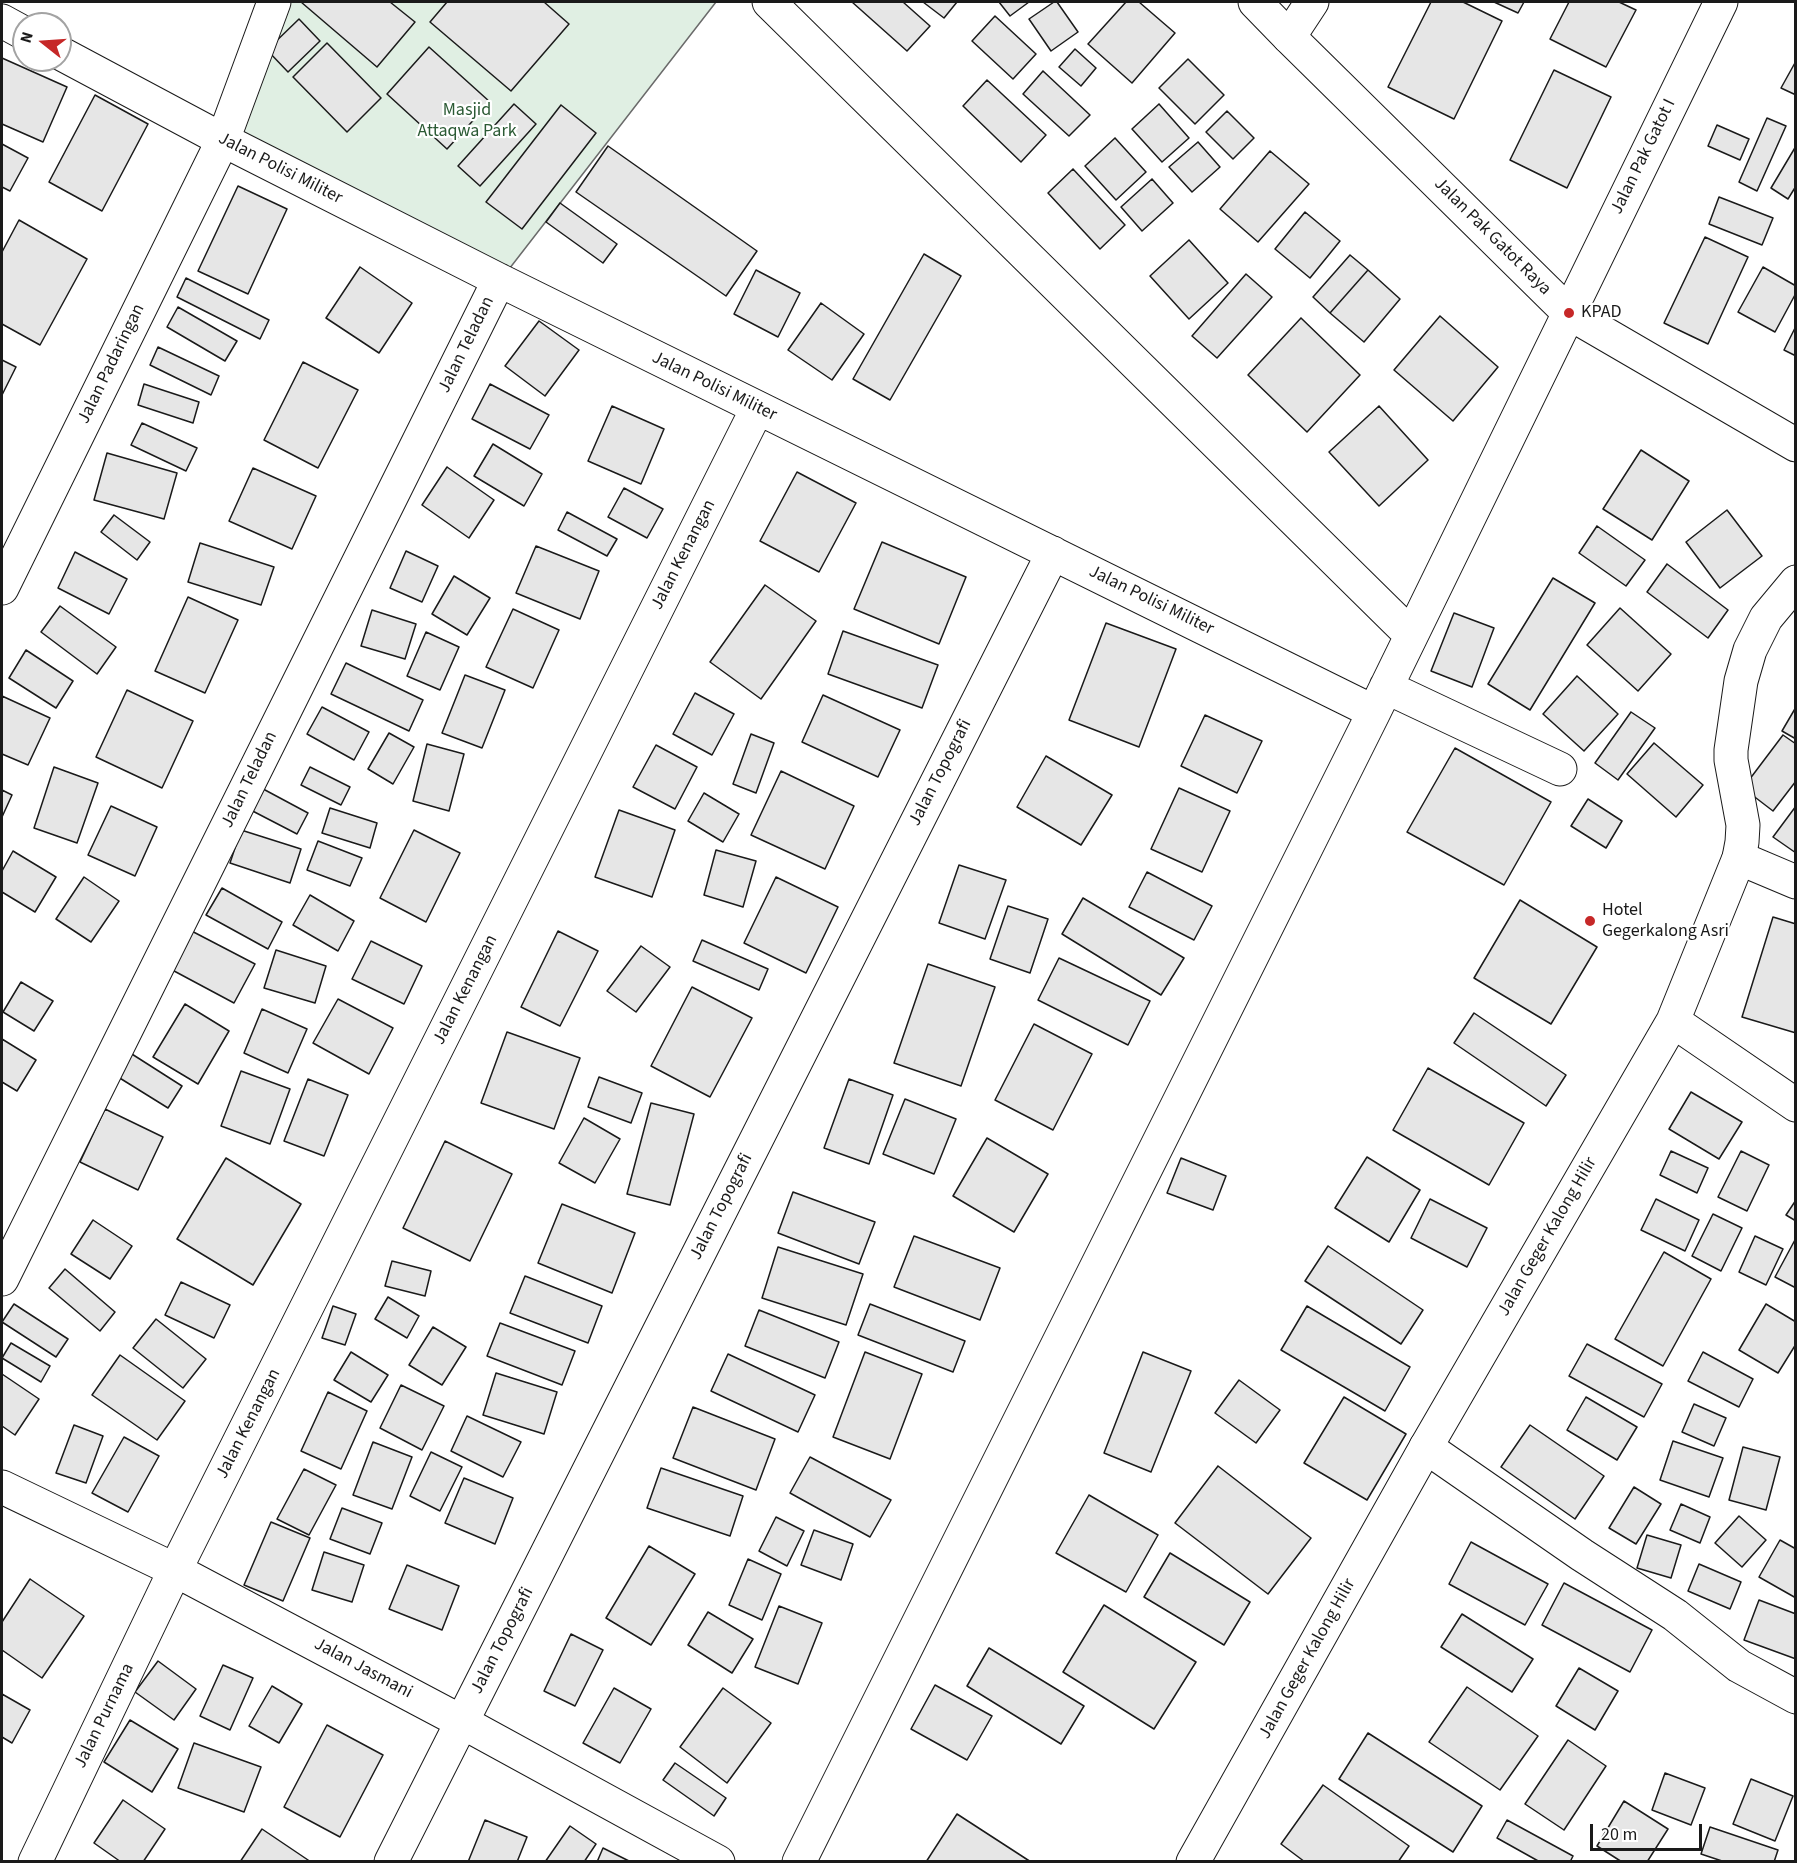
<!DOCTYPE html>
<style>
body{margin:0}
#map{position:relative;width:1797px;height:1863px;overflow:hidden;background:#fff;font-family:"Source Sans 3",sans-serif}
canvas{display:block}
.frame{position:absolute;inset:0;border:3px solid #1a1a1a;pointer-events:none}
.north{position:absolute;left:12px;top:12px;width:60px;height:60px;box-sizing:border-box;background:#fff;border:2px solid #a3a3a3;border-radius:50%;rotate:287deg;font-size:16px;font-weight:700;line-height:24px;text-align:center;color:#1a1a1a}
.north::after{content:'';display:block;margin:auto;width:21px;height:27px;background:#c62828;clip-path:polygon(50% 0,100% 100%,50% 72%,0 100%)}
.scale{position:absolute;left:1590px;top:1824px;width:112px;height:27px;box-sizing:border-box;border:3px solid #1a1a1a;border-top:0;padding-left:8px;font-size:18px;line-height:21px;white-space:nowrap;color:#1a1a1a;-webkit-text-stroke:4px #fff;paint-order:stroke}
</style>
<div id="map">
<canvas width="1797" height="1863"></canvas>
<div class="frame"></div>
<div class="north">N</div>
<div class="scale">20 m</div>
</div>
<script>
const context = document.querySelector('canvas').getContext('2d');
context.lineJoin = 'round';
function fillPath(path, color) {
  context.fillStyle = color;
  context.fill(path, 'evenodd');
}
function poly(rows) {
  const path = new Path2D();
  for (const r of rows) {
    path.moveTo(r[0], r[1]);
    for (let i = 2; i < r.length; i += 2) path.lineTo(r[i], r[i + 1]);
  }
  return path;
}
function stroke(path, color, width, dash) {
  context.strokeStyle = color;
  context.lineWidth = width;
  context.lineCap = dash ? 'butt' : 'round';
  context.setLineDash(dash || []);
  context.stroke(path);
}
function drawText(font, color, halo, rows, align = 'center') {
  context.font = font + ' "Source Sans 3",sans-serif';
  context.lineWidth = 4.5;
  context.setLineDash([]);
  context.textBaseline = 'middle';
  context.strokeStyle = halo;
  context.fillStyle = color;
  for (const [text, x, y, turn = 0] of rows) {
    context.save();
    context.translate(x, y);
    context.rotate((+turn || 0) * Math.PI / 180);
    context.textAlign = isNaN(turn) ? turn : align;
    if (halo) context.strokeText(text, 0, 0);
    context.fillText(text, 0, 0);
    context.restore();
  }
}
const green = poly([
 [283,2,716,2,506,273,232,141,283,2]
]);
fillPath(green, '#e0efe3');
stroke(green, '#6a6a6a', 1.5);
const building = poly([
 [301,2,390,2,415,22,377,67,301,2],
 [447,2,544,2,569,24,511,91,430,22,447,2],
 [852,2,903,2,930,26,907,51,852,2],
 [923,2,957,2,944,18,923,2],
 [999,2,1029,2,1010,16,999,2],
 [1054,2,1057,2,1078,32,1051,51,1029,19,1054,2],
 [1126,2,1139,2,1175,33,1132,83,1088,44,1126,2],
 [1431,2,1463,2,1502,21,1454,119,1388,87,1431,2],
 [1494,2,1524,2,1518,13,1494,2],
 [1569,2,1619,2,1636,10,1606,67,1550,39,1569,2],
 [995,16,1036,54,1013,79,972,41,995,16],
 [299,19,320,41,288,72,267,50,299,19],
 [327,43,381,98,347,132,293,77,327,43],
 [429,47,490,102,447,149,387,94,429,47],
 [1075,49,1096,68,1081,86,1059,67,1075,49],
 [2,58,67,87,43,142,2,124,2,58],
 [1188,59,1224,95,1195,124,1159,88,1188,59],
 [1796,61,1796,95,1781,88,1796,61],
 [1554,70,1611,97,1567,188,1510,160,1554,70],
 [1043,71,1090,115,1069,136,1023,94,1043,71],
 [987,80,1046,135,1021,162,963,106,987,80],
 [95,95,148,124,102,211,49,182,95,95],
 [514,104,536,124,480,186,458,166,514,104],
 [1159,104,1189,138,1162,162,1132,129,1159,104],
 [561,105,596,133,522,229,486,202,561,105],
 [1227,111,1254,138,1233,159,1206,132,1227,111],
 [1767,118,1786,126,1757,191,1739,182,1767,118],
 [1717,125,1749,139,1740,160,1708,146,1717,125],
 [1115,138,1146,172,1116,200,1085,166,1115,138],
 [1198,142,1220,167,1192,192,1169,167,1198,142],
 [2,144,28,158,10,191,2,187,2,144],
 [608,146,757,251,726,296,576,192,608,146],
 [1796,146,1796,186,1788,199,1771,188,1796,146],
 [1270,151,1309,184,1258,242,1220,209,1270,151],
 [1073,169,1125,225,1100,249,1048,193,1073,169],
 [1152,179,1173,203,1142,231,1121,207,1152,179],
 [238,186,287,209,248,294,198,271,238,186],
 [1719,197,1773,218,1762,245,1709,224,1719,197],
 [560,203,617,244,603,263,546,222,560,203],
 [1305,212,1340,241,1310,278,1275,249,1305,212],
 [19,220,87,259,40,345,2,324,2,252,19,220],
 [1705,237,1748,257,1708,344,1664,323,1705,237],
 [1189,240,1228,283,1189,319,1150,276,1189,240],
 [924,254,961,276,890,400,853,379,924,254],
 [1350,255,1368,270,1330,313,1313,297,1350,255],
 [360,267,412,303,379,353,326,318,360,267],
 [1763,267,1796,286,1796,293,1775,332,1738,312,1763,267],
 [756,270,800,293,778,337,734,314,756,270],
 [1368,270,1400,299,1364,342,1330,313,1368,270],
 [1246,274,1272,297,1217,358,1192,336,1246,274],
 [186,278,269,320,260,339,177,297,186,278],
 [821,303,864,334,832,380,788,350,821,303],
 [178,307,237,341,225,361,167,327,178,307],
 [1440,316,1498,367,1453,421,1394,370,1440,316],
 [1301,318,1360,375,1307,432,1248,375,1301,318],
 [539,321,579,350,545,396,505,366,539,321],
 [1796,326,1796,356,1784,350,1796,326],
 [158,347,219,376,211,395,150,365,158,347],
 [2,360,16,367,2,395,2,360],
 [303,362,358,390,318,468,264,440,303,362],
 [144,384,199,402,193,423,138,405,144,384],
 [490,384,549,415,530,449,472,419,490,384],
 [612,406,664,429,641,484,588,461,612,406],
 [1379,406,1428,460,1379,506,1329,452,1379,406],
 [142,423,197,448,186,471,131,445,142,423],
 [493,444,542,474,524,506,474,476,493,444],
 [1641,450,1689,481,1652,540,1603,509,1641,450],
 [107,453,177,473,164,519,94,500,107,453],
 [447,467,494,500,469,538,422,505,447,467],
 [253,468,316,496,292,549,229,521,253,468],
 [797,472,856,503,819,572,760,541,797,472],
 [624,488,663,509,647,538,608,517,624,488],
 [1727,510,1762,556,1720,588,1686,542,1727,510],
 [567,512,617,539,607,556,558,530,567,512],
 [114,515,150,542,137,560,101,532,114,515],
 [1597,526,1645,560,1626,586,1579,553,1597,526],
 [882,542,966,577,939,644,854,609,882,542],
 [200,543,274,567,261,605,188,582,200,543],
 [536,546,599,571,580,619,516,593,536,546],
 [406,551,438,566,422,602,390,588,406,551],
 [75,552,127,579,109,614,58,588,75,552],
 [1667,564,1728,610,1708,638,1647,592,1667,564],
 [454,576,490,598,467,635,432,614,454,576],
 [1553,578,1595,603,1530,710,1488,684,1553,578],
 [765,585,816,621,761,699,710,662,765,585],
 [188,597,238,620,205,693,155,671,188,597],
 [60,606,116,647,97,674,41,632,60,606],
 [1620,608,1671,654,1638,691,1587,645,1620,608],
 [513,609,559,630,533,688,486,667,513,609],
 [372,610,416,624,405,659,361,646,372,610],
 [1454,613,1494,628,1472,687,1431,671,1454,613],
 [1106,623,1176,649,1139,747,1069,720,1106,623],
 [843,631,938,665,922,708,828,674,843,631],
 [426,632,459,647,440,690,407,676,426,632],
 [26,650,73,681,56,708,9,678,26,650],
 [346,663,423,700,409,731,331,694,346,663],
 [465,675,505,690,482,748,442,733,465,675],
 [1577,676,1618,714,1584,751,1543,714,1577,676],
 [127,690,193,721,162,788,96,757,127,690],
 [695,693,734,714,712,755,673,734,695,693],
 [823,695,900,730,878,777,802,742,823,695],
 [2,696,50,718,28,765,2,754,2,696],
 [322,707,369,732,354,760,307,734,322,707],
 [1796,707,1796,739,1782,731,1796,707],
 [1631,712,1655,728,1618,780,1595,763,1631,712],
 [1205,715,1262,741,1237,793,1181,766,1205,715],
 [389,733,414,747,393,784,368,769,389,733],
 [751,734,774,743,756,793,733,784,751,734],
 [1783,735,1796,744,1796,781,1773,811,1743,788,1783,735],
 [1654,743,1703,785,1676,817,1627,774,1654,743],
 [427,744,464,754,449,811,413,801,427,744],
 [656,745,697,767,675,809,633,787,656,745],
 [1455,748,1551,802,1504,885,1407,832,1455,748],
 [1046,756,1112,795,1081,845,1017,807,1046,756],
 [54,767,98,783,77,843,34,828,54,767],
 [310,767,350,787,341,805,301,785,310,767],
 [781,771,854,806,825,869,751,835,781,771],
 [252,783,308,813,297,834,241,805,252,783],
 [1179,788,1230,811,1202,872,1151,849,1179,788],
 [2,790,12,795,2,817,2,790],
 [704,793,739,814,723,842,688,821,704,793],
 [1588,799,1622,821,1606,848,1571,826,1588,799],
 [111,806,157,827,135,876,88,855,111,806],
 [1796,806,1796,853,1773,837,1796,806],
 [330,808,377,823,370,848,322,833,330,808],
 [619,810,675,830,652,897,595,877,619,810],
 [241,830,301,849,290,883,230,863,241,830],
 [414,830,460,853,426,922,380,898,414,830],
 [318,841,362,858,350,886,307,870,318,841],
 [716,850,756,861,743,907,704,895,716,850],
 [13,851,56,877,35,912,2,892,2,871,13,851],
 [959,865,1006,880,985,939,939,923,959,865],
 [1147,872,1212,906,1194,940,1129,907,1147,872],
 [84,877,119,901,91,942,56,919,84,877],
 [776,877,838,907,806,973,744,943,776,877],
 [222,888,282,922,268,949,206,915,222,888],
 [310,895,354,921,338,951,293,925,310,895],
 [1083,898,1184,958,1161,995,1062,934,1083,898],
 [1520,900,1597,947,1551,1024,1474,978,1520,900],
 [1008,906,1048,919,1030,973,990,959,1008,906],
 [1773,917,1796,924,1796,1033,1742,1017,1773,917],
 [182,926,255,964,234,1003,161,964,182,926],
 [558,931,598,951,560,1026,521,1007,558,931],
 [702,940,768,969,759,990,693,961,702,940],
 [371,941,422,966,404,1004,352,979,371,941],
 [641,946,670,967,636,1012,607,991,641,946],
 [276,950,326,966,315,1003,264,988,276,950],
 [1059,958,1150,1001,1128,1045,1038,1000,1059,958],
 [928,964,995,987,961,1086,894,1063,928,964],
 [21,982,53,1001,34,1031,3,1012,21,982],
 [692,987,752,1018,710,1097,651,1066,692,987],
 [338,999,393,1028,369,1074,313,1043,338,999],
 [185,1004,229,1031,198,1084,153,1057,185,1004],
 [262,1009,307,1029,288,1073,244,1053,262,1009],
 [1474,1013,1566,1075,1546,1106,1454,1043,1474,1013],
 [1034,1024,1092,1054,1053,1130,995,1100,1034,1024],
 [507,1032,580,1058,554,1129,481,1103,507,1032],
 [2,1039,36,1060,17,1091,2,1082,2,1039],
 [124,1049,182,1086,168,1108,110,1072,124,1049],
 [1428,1068,1524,1123,1489,1185,1393,1130,1428,1068],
 [241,1071,290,1089,270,1144,221,1126,241,1071],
 [599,1077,642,1093,631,1123,588,1107,599,1077],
 [308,1079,348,1095,324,1156,284,1141,308,1079],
 [849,1079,893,1095,869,1164,824,1148,849,1079],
 [1691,1092,1742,1122,1719,1159,1669,1129,1691,1092],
 [905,1099,956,1119,934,1174,883,1154,905,1099],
 [651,1103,694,1114,670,1205,627,1194,651,1103],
 [105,1109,163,1137,138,1190,80,1162,105,1109],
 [584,1118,620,1139,595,1183,559,1163,584,1118],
 [987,1138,1048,1174,1014,1232,953,1196,987,1138],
 [445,1141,512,1174,470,1261,403,1228,445,1141],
 [1671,1151,1708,1168,1697,1193,1660,1175,1671,1151],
 [1741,1151,1769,1165,1747,1211,1718,1197,1741,1151],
 [1367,1157,1420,1190,1389,1242,1335,1208,1367,1157],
 [226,1158,301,1204,253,1285,177,1239,226,1158],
 [1181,1158,1226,1176,1213,1210,1167,1193,1181,1158],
 [793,1192,875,1222,859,1264,778,1233,793,1192],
 [1430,1199,1487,1228,1467,1267,1411,1238,1430,1199],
 [1656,1199,1699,1220,1685,1251,1641,1230,1656,1199],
 [1796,1200,1796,1221,1786,1215,1796,1200],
 [562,1204,635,1233,612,1293,538,1263,562,1204],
 [1713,1214,1742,1228,1721,1271,1692,1256,1713,1214],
 [93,1220,132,1246,110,1279,71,1254,93,1220],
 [914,1236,1000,1268,980,1320,894,1287,914,1236],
 [1755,1236,1783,1249,1766,1285,1739,1272,1755,1236],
 [1796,1238,1796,1288,1775,1277,1796,1238],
 [1328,1246,1423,1310,1401,1344,1305,1281,1328,1246],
 [778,1247,863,1274,846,1325,762,1298,778,1247],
 [1664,1252,1711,1279,1663,1366,1615,1339,1664,1252],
 [392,1261,431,1271,425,1296,385,1286,392,1261],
 [65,1269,115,1312,100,1331,49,1288,65,1269],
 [525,1276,602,1306,588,1343,510,1313,525,1276],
 [181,1282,230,1305,214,1338,165,1315,181,1282],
 [388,1297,419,1316,407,1338,375,1319,388,1297],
 [14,1304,68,1339,56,1357,2,1322,14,1304],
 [870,1304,965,1341,953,1372,858,1335,870,1304],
 [1766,1304,1796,1322,1796,1344,1778,1373,1739,1350,1766,1304],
 [333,1306,356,1314,345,1345,322,1338,333,1306],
 [1307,1306,1410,1367,1385,1411,1281,1350,1307,1306],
 [759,1310,839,1342,825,1378,745,1346,759,1310],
 [156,1319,206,1359,183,1388,133,1348,156,1319],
 [500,1323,575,1351,562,1385,487,1356,500,1323],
 [433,1327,466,1347,442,1385,409,1365,433,1327],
 [11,1343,50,1366,41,1382,2,1358,11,1343],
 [1587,1344,1662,1384,1644,1417,1569,1376,1587,1344],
 [351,1352,388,1375,371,1402,334,1380,351,1352],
 [865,1352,922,1374,890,1459,833,1437,865,1352],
 [1143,1352,1191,1371,1151,1472,1104,1453,1143,1352],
 [1703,1352,1753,1379,1739,1407,1688,1381,1703,1352],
 [728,1354,815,1395,798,1432,711,1391,728,1354],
 [120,1355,185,1401,157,1440,92,1395,120,1355],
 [496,1373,557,1392,544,1434,483,1415,496,1373],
 [2,1374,39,1399,15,1435,2,1426,2,1374],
 [1239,1380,1280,1410,1256,1443,1215,1413,1239,1380],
 [401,1385,444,1406,422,1450,380,1428,401,1385],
 [328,1392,367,1411,341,1469,301,1451,328,1392],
 [1344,1397,1406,1434,1367,1500,1304,1463,1344,1397],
 [1586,1397,1637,1427,1617,1460,1567,1430,1586,1397],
 [1694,1404,1726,1418,1714,1446,1682,1432,1694,1404],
 [693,1407,775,1439,756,1490,673,1458,693,1407],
 [467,1416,521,1442,503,1477,451,1451,467,1416],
 [74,1425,103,1436,86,1483,56,1473,74,1425],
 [1530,1425,1604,1476,1575,1519,1501,1467,1530,1425],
 [124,1437,159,1456,128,1512,92,1493,124,1437],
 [1673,1441,1723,1458,1709,1497,1660,1480,1673,1441],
 [373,1442,412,1457,392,1509,353,1495,373,1442],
 [1743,1447,1780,1457,1766,1510,1729,1500,1743,1447],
 [431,1452,462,1467,440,1511,410,1496,431,1452],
 [810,1457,891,1500,870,1537,790,1493,810,1457],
 [1218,1466,1311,1538,1268,1594,1175,1523,1218,1466],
 [661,1468,743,1496,730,1536,647,1508,661,1468],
 [304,1469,336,1485,309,1535,277,1519,304,1469],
 [464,1478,513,1498,495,1544,445,1523,464,1478],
 [1634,1487,1661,1504,1636,1544,1609,1528,1634,1487],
 [1089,1495,1158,1535,1126,1592,1056,1553,1089,1495],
 [1681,1504,1710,1517,1700,1543,1670,1530,1681,1504],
 [342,1508,382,1523,370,1554,330,1539,342,1508],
 [1739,1516,1766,1540,1742,1567,1715,1543,1739,1516],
 [776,1517,804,1531,787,1566,759,1551,776,1517],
 [271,1522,310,1538,283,1601,244,1585,271,1522],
 [814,1530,853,1544,841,1580,801,1565,814,1530],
 [1647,1535,1681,1545,1671,1578,1637,1568,1647,1535],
 [1780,1540,1796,1549,1796,1598,1759,1577,1780,1540],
 [1471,1542,1548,1584,1525,1625,1449,1584,1471,1542],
 [649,1546,695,1574,651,1645,606,1618,649,1546],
 [324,1552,364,1565,352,1602,312,1590,324,1552],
 [1170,1553,1250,1602,1224,1645,1144,1597,1170,1553],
 [748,1559,781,1574,762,1620,729,1605,748,1559],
 [1699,1564,1741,1582,1730,1609,1688,1591,1699,1564],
 [407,1565,459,1586,442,1630,389,1609,407,1565],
 [30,1579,84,1616,42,1678,2,1650,2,1622,30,1579],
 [1564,1583,1652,1630,1630,1672,1542,1625,1564,1583],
 [1759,1600,1796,1614,1796,1659,1744,1640,1759,1600],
 [1104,1605,1196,1662,1154,1729,1063,1672,1104,1605],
 [779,1606,822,1623,798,1684,755,1667,779,1606],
 [708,1612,753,1639,732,1673,688,1645,708,1612],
 [1462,1614,1533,1659,1512,1692,1441,1647,1462,1614],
 [571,1634,603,1650,575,1706,544,1691,571,1634],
 [989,1648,1084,1706,1061,1744,967,1686,989,1648],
 [158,1661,196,1689,174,1720,135,1692,158,1661],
 [223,1665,253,1678,230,1730,200,1716,223,1665],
 [1579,1668,1618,1691,1595,1730,1556,1706,1579,1668],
 [935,1685,992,1716,967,1760,911,1729,935,1685],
 [272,1686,302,1704,279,1743,249,1726,272,1686],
 [1467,1687,1538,1736,1500,1790,1429,1742,1467,1687],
 [614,1688,651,1709,620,1763,583,1743,614,1688],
 [723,1688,771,1723,727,1783,680,1747,723,1688],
 [2,1694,30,1710,12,1743,2,1737,2,1694],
 [130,1720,178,1749,152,1792,104,1762,130,1720],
 [327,1725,383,1755,340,1837,284,1807,327,1725],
 [1368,1733,1482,1806,1453,1852,1339,1779,1368,1733],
 [1568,1740,1606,1766,1564,1830,1525,1804,1568,1740],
 [194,1743,261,1767,244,1812,178,1788,194,1743],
 [675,1763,726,1798,714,1816,663,1780,675,1763],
 [1665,1773,1705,1788,1691,1825,1652,1810,1665,1773],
 [1751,1779,1793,1796,1775,1841,1733,1824,1751,1779],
 [1323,1785,1409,1846,1398,1862,1305,1862,1281,1844,1323,1785],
 [123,1800,165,1829,143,1862,121,1862,94,1843,123,1800],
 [1624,1801,1668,1829,1647,1862,1622,1862,1597,1846,1624,1801],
 [957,1814,1031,1862,926,1862,957,1814],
 [485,1820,527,1837,517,1862,468,1862,485,1820],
 [1507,1820,1573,1856,1570,1862,1540,1862,1497,1838,1507,1820],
 [570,1826,596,1844,584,1862,545,1862,570,1826],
 [1710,1827,1778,1850,1774,1862,1725,1862,1701,1854,1710,1827],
 [262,1829,311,1862,240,1862,262,1829],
 [603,1848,631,1862,597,1862,603,1848]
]);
fillPath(building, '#e6e6e6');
stroke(building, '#1a1a1a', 1.5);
const street = poly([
 [769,2,1411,635],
 [2,21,24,33],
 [1289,37,1312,2],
 [60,53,223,140,499,280,1374,712],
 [2,588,223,140,274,2],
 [1386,687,1560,769],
 [1739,858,1796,882],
 [2,1279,499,280],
 [1426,1447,1582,1555,1675,1615,1739,1666,1796,1697],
 [2,1487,175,1570,462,1722,718,1862],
 [35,1862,175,1570,757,409],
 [391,1862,1053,553],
 [799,1862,1374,712,1721,2]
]);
const secondary = poly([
 [1255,2,1289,37,1569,313,1796,445],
 [1673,1021,1796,1105],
 [1193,1862,1426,1447,1673,1021,1739,858,1742,842,1743,825,1731,760,1731,750,1741,681,1750,650,1766,618,1796,582]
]);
stroke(street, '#1a1a1a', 35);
stroke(secondary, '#1a1a1a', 35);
stroke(street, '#fff', 33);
stroke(secondary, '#fff', 33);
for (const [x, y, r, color] of [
 [1569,313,6,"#c62828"],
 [1590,921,6,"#c62828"]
]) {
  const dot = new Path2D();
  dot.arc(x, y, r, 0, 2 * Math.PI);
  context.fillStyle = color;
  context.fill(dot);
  stroke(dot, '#fff', 2);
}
drawText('18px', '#2b5a34', '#fff', [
 ["Masjid",467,111],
 ["Attaqwa Park",467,132]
]);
drawText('18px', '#1a1a1a', '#fff', [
 ["Jalan Pak Gatot I",1644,157,-64],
 ["Jalan Polisi Militer",280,169,27],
 ["Jalan Pak Gatot Raya",1492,237,45],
 ["Jalan Teladan",467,345,-64],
 ["Jalan Padaringan",112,364,-64],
 ["Jalan Polisi Militer",714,387,26],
 ["Jalan Kenangan",684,555,-63],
 ["Jalan Polisi Militer",1151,601,26],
 ["Jalan Topografi",941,773,-63],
 ["Jalan Teladan",250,780,-64],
 ["Jalan Kenangan",466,990,-63],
 ["Jalan Topografi",722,1207,-63],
 ["Jalan Geger Kalong Hilir",1548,1237,-60],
 ["Jalan Kenangan",249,1424,-63],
 ["Jalan Topografi",503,1641,-63],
 ["Jalan Geger Kalong Hilir",1308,1659,-61],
 ["Jalan Jasmani",363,1669,28],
 ["Jalan Purnama",105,1716,-64]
]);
drawText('18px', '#1a1a1a', '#fff', [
 ["KPAD",1581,313],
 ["Hotel",1602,911],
 ["Gegerkalong Asri",1602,932]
], 'left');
</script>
